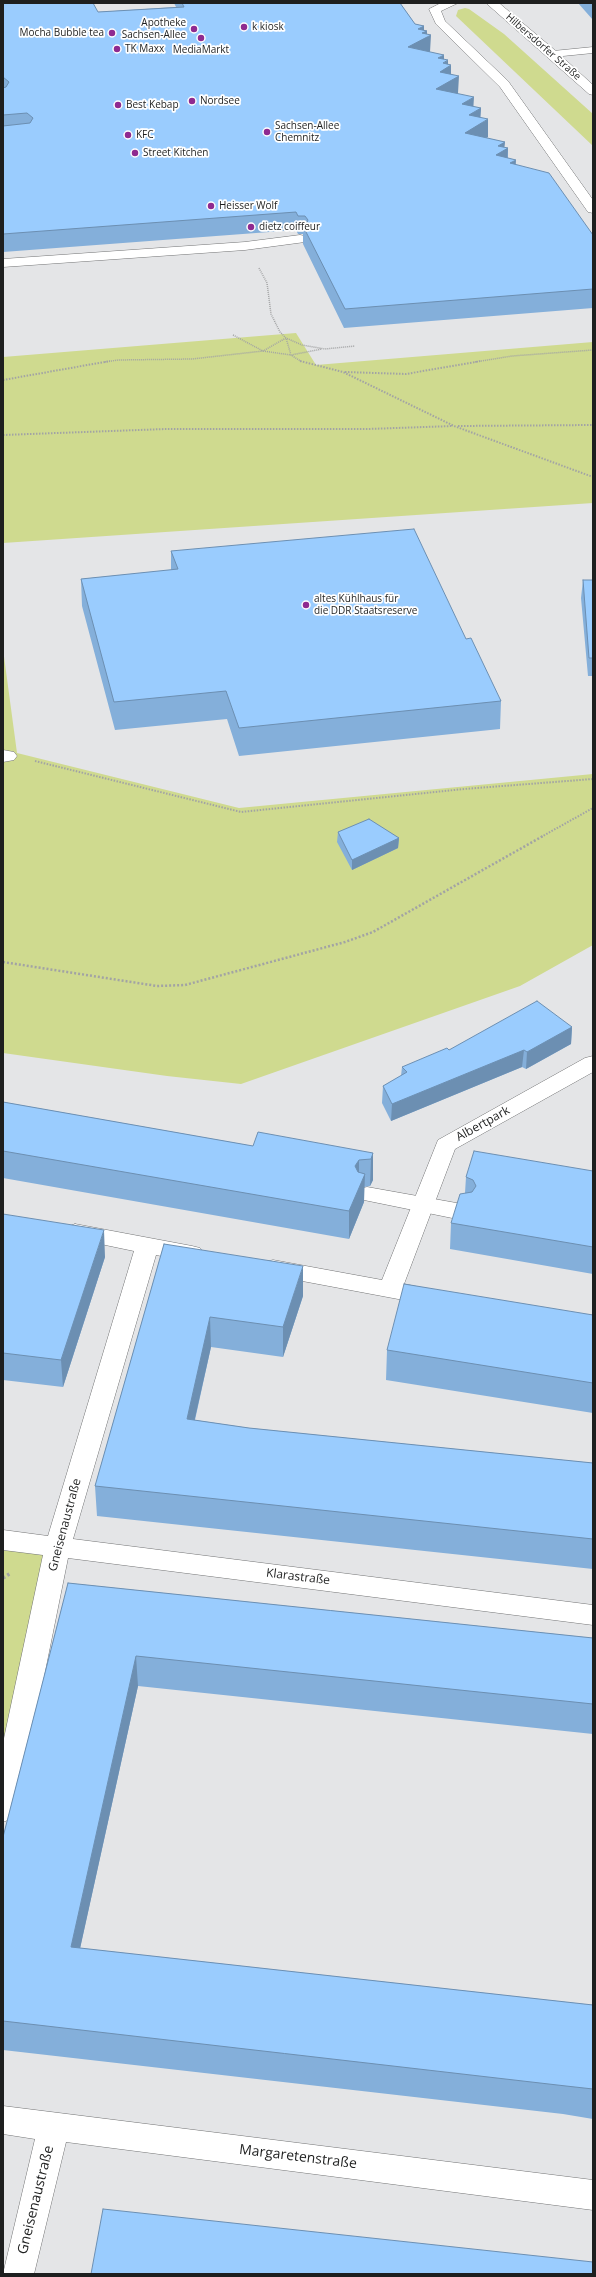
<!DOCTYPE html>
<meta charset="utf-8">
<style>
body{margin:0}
#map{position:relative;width:596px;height:2277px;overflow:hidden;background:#e4e5e7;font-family:"Open Sans",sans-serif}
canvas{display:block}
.frame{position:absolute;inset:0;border:4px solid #1e1f1f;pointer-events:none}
</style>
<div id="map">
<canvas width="596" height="2277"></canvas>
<div class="frame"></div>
</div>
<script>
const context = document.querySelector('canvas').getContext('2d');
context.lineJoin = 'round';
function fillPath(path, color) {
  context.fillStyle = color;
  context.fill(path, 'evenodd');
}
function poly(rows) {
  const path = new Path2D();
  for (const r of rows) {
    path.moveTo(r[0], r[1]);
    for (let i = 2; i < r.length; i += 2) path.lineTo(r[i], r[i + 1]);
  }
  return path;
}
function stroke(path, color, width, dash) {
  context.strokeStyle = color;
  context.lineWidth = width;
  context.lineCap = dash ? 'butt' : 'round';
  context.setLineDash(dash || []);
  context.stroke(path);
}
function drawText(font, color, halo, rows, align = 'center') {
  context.font = font + ' "Open Sans",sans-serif';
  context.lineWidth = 3.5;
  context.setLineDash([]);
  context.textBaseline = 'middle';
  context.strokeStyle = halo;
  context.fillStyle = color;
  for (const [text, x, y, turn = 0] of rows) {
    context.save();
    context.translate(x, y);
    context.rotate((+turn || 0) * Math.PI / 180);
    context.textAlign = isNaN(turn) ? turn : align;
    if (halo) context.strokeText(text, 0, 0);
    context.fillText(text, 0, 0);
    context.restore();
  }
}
fillPath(poly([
 [465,8,469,9,504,34,593,114,593,146,456,16,458,10],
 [296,333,316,365,593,342,593,503,3,543,3,357],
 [3,649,17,753,239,808,593,774,593,945,520,986,241,1084,167,1076,3,1053],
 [3,1548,46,1552,3,1752]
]), '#cfda8f');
const lane = poly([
 [441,3,458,3,441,11,445,21,508,81,593,200,593,213,588,212,500,87,436,24,429,9,441,3],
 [593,47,593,53,553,57,547,54,553,51,593,47],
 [300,235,305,236,307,239,305,242,245,250,3,267,3,259,245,242,300,235],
 [3,750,14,752,17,756,14,760,3,762,3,750],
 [367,1187,462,1204,470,1207,473,1212,470,1217,462,1220,359,1199,356,1194,359,1189,367,1187]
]);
const street = poly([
 [486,3,499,3,557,52,593,85,593,95,589,94,486,3],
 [593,1056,593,1072,455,1149,404,1284,438,1291,442,1297,438,1303,430,1305,265,1274,261,1268,265,1262,273,1260,382,1280,438,1140,585,1058,593,1056],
 [75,1224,192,1246,200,1248,204,1254,200,1260,192,1262,156,1255,73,1539,593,1605,593,1625,68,1558,17,1810,13,1818,3,1822,3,1743,43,1555,3,1550,3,1530,48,1536,134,1251,67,1237,64,1232,67,1227,75,1224],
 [3,2106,593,2180,593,2210,66,2142,34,2274,3,2274,35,2139,3,2134,3,2106]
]);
stroke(lane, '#737475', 1);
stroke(street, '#737475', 1);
stroke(poly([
 [259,268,267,283,271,314,280,332,286,338,302,345,325,349,355,346],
 [233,335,263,351,291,355,322,349],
 [105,362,118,360,192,359,263,351,286,338,291,355,302,362],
 [475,362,512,356,593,350]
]), '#a2a3a4', 1.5, [1, 1]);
stroke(poly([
 [300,361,343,372,454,426,593,477],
 [345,372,406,374,481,361],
 [3,380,110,361],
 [458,426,593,425],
 [3,435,166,429,368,429,453,426],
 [35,761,241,812,464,789,593,779],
 [541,837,593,808]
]), '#a2a3a4', 2, [1.5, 1.5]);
stroke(poly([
 [3,962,157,986,185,985,345,942,373,932,543,836]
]), '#a2a3a4', 2.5, [2, 2]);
stroke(poly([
 [3,1578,11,1573]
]), '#a2a3a4', 3.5, [2.5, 2.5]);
fillPath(lane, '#fff');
fillPath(street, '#fff');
fillPath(poly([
 [3,3,98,12,176,7,174,3,400,3,415,24,424,26,424,30,427,31,427,35,430,52,444,60,448,65,458,93,457,94,474,107,481,108,480,118,488,137,486,138,505,142,504,147,508,148,508,158,593,235,593,308,344,328,303,244,303,234,298,234,296,230,3,252],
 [578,3,593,3,593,20],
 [171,551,466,639,501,701,500,729,239,756,227,719,115,730,82,606,81,579,171,570],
 [583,580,593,580,593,676,588,676,581,598],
 [338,832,399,838,398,848,352,870,337,842],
 [572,1027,571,1044,526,1069,522,1067,391,1121,382,1103,383,1086,401,1076,402,1067,449,1050],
 [3,1102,253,1146,373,1153,373,1180,370,1186,364,1187,364,1202,349,1239,3,1178],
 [593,1171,593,1274,450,1249,451,1223,465,1193,466,1177],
 [3,1214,105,1257,63,1387,3,1380],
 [164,1244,303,1296,283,1357,211,1347,195,1420,249,1428,593,1463,593,1569,97,1516,95,1486],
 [593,1315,593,1413,386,1380,387,1350],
 [68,1583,593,1638,593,1734,138,1686,80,1948,593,2005,593,2119,563,2114,3,2050,3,1837]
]), '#84afda');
fillPath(poly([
 [424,26,424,32,427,31,427,37,431,35,430,52,408,47,418,29],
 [444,55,444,63,448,60,448,67,451,65,451,80,459,76,458,93,435,106,438,58],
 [474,97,473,113,481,108,480,124,488,119,488,137,465,150,462,104],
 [505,142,504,150,508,148,507,166,496,155,498,146],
 [516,160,515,177,510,163],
 [399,838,398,848,352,870,352,860],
 [572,1027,571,1044,526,1069,527,1052],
 [524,1050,522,1067,391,1121,392,1104],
 [373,1153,373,1180,370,1186,371,1159],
 [359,1160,359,1188,355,1166],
 [365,1174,364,1202,349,1239,349,1211],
 [104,1230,105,1257,63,1387,61,1360],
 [303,1266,303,1296,283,1357,283,1327],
 [210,1317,211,1347,188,1449,187,1419],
 [136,1656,138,1686,74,1976,71,1947]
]), '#6c8fb2');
const building = poly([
 [3,3,93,3,98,12,184,7,182,3,400,3,415,24,424,26,418,29,427,31,422,33,431,35,408,47,444,55,438,58,448,60,443,63,451,65,440,72,459,76,436,89,474,97,462,104,481,108,469,115,488,119,465,133,505,142,498,146,508,148,496,155,516,160,510,163,549,173,593,235,593,289,345,309,303,226,306,225,308,220,305,216,298,216,296,212,3,234,3,126,30,123,33,118,27,113,3,115,3,88,6,87,9,82,3,77,3,3],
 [414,529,466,639,471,638,501,701,239,728,226,691,114,702,81,579,178,569,171,551,414,529],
 [583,580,593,580,593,658,589,658,583,580],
 [369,819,399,838,352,860,338,832,369,819],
 [537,1001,572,1027,527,1052,524,1050,392,1104,383,1086,407,1072,402,1067,447,1048,449,1050,537,1001],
 [3,1102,253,1146,258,1132,373,1153,371,1159,359,1160,355,1166,358,1172,365,1174,349,1211,3,1151,3,1102],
 [474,1151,593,1171,593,1247,451,1223,460,1194,472,1192,476,1186,473,1180,466,1177,474,1151],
 [3,1214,104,1230,61,1360,3,1353,3,1214],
 [164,1244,303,1266,283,1327,210,1317,187,1419,249,1428,593,1463,593,1539,95,1486,164,1244],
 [404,1284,593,1315,593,1383,387,1350,404,1284],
 [68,1583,593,1638,593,1704,136,1656,71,1947,593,2005,593,2089,566,2086,3,2021,3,1837,68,1583],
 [103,2209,593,2262,593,2274,91,2274,103,2209]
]);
fillPath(building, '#9accfe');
stroke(building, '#6c8fb2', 1);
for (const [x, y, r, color] of [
 [244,27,4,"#8f2a90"],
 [194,29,4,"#8f2a90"],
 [112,33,4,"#8f2a90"],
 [201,38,4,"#8f2a90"],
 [117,49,4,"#8f2a90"],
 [192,101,4,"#8f2a90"],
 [118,105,4,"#8f2a90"],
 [267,132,4,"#8f2a90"],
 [128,135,4,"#8f2a90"],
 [135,153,4,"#8f2a90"],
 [211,206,4,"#8f2a90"],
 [251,227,4,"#8f2a90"],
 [306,605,4,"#8f2a90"]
]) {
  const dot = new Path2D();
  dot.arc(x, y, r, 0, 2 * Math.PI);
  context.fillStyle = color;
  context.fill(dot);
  stroke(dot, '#fff', 1.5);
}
drawText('10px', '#1e1f1f', '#fff', [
 ["Apotheke",186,23,"right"],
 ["Sachsen-Allee",186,35,"right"],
 ["k kiosk",252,27],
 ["Mocha Bubble tea",104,33,"right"],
 ["TK Maxx",125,49],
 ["MediaMarkt",201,50,"center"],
 ["Nordsee",200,101],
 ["Best Kebap",126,105],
 ["Sachsen-Allee",275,126],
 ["Chemnitz",275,138],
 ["KFC",136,135],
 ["Street Kitchen",143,153],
 ["Heisser Wolf",219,206],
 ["dietz coiffeur",259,227],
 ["altes Kühlhaus für",314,599],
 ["die DDR Staatsreserve",314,611]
], 'left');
drawText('10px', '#1e1f1f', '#fff', [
 ["Hilbersdorfer Straße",543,47,41]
]);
drawText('12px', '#1e1f1f', '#fff', [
 ["Albertpark",483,1124,-29],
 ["Gneisenaustraße",65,1525,-75],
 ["Klarastraße",298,1577,7]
]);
drawText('14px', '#1e1f1f', '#fff', [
 ["Margaretenstraße",298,2157,7],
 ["Gneisenaustraße",36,2200,-76]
]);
</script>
